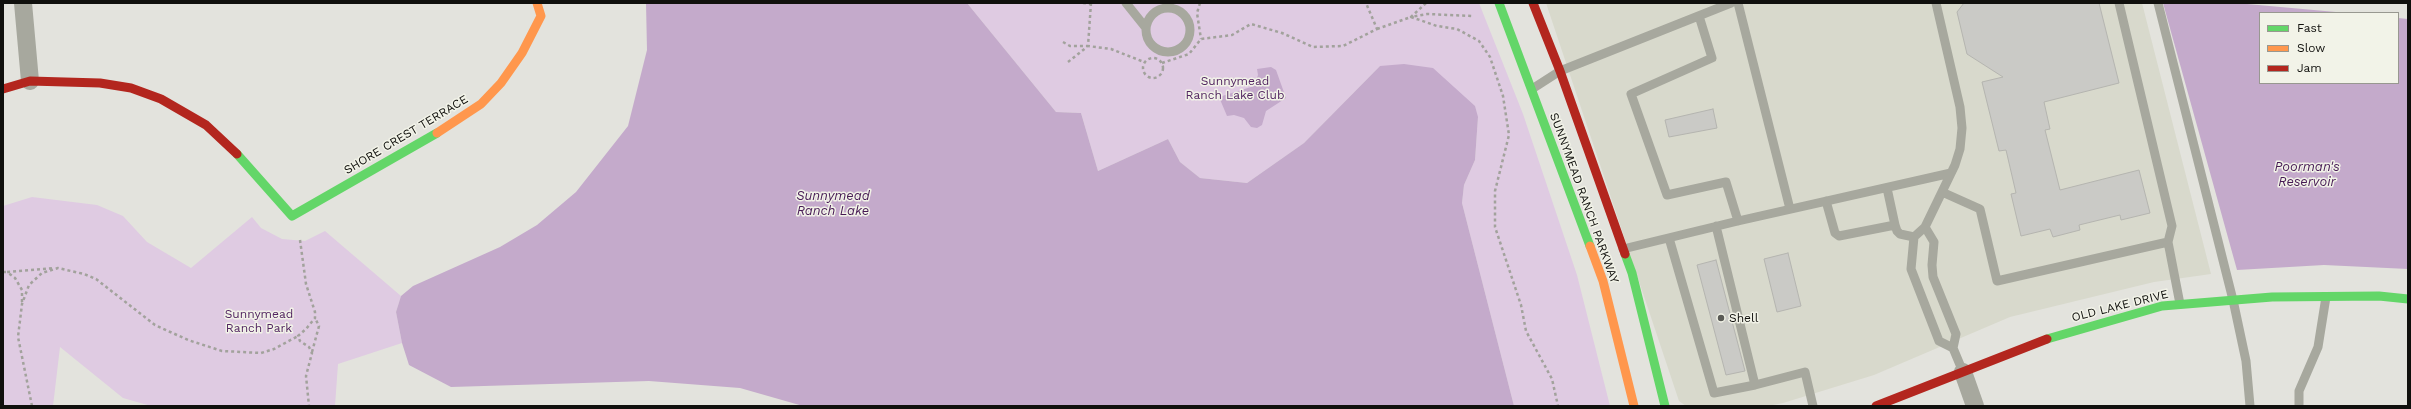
<!DOCTYPE html>
<style>
body{margin:0}
#map{position:relative;width:2411px;height:409px;overflow:hidden;background:#e3e3dd;font-family:"Work Sans",sans-serif}
canvas{display:block}
.frame{position:absolute;inset:0;border:4px solid #10100d;pointer-events:none}
.legend{position:absolute;left:2259px;top:12px;width:140px;height:72px;box-sizing:border-box;background:#f2f3e8;border:1px solid #989890;margin:0;padding:5px 7px;list-style:none;font-size:12px;color:#10100d}
.legend li{display:flex;align-items:center;gap:8px;height:20px}
.legend b{width:20px;border:1px solid #989890}
</style>
<div id="map">
<canvas width="2411" height="409"></canvas>
<div class="frame"></div>
<ul class="legend">
<li><b style="height:5px;background:#63d668"></b>Fast</li>
<li><b style="height:5px;background:#ff974d"></b>Slow</li>
<li><b style="height:5px;background:#b3261e"></b>Jam</li>
</ul>
</div>
<script>
const context = document.querySelector('canvas').getContext('2d');
context.lineJoin = 'round';
function fillPath(path, color) {
  context.fillStyle = color;
  context.fill(path, 'evenodd');
}
function poly(rows) {
  const path = new Path2D();
  for (const r of rows) {
    if (r.length === 3) {
      path.moveTo(r[0] + r[2], r[1]);
      path.arc(r[0], r[1], r[2], 0, 2 * Math.PI);
      continue;
    }
    path.moveTo(r[0], r[1]);
    for (let i = 2; i < r.length; i += 2) path.lineTo(r[i], r[i + 1]);
  }
  return path;
}
function stroke(path, color, width, dash) {
  context.strokeStyle = color;
  context.lineWidth = width;
  context.lineCap = dash ? 'butt' : 'round';
  context.setLineDash(dash || []);
  context.stroke(path);
}
function drawText(font, color, halo, rows, align = 'center') {
  context.font = font + ' "Work Sans",sans-serif';
  context.lineWidth = 3;
  context.setLineDash([]);
  context.textBaseline = 'middle';
  context.strokeStyle = halo;
  context.fillStyle = color;
  for (const [text, x, y, turn = 0] of rows) {
    context.save();
    context.translate(x, y);
    context.rotate((+turn || 0) * Math.PI / 180);
    context.textAlign = isNaN(turn) ? turn : align;
    if (halo) context.strokeText(text, 0, 0);
    context.fillText(text, 0, 0);
    context.restore();
  }
}
fillPath(poly([
 [1546,3,2142,3,2211,274,2154,282,2010,317,1874,375,1783,403,1768,406,1686,406,1679,401]
]), '#d8d9cc');
fillPath(poly([
 [967,3,1479,3,1523,114,1577,275,1610,406,1514,406,1462,203,1464,185,1475,160,1478,117,1380,66,1304,143,1247,183,1200,178,1180,162,1168,139,1098,171,1081,113,1056,112],
 [32,197,97,205,123,216,147,242,191,268,252,217,261,228,282,239,305,241,325,231,401,296,396,312,402,343,338,364,335,406,151,406,123,398,60,347,53,406,4,406,3,206]
]), '#dfcbe2');
fillPath(poly([
 [646,3,967,3,1056,112,1081,113,1098,171,1168,139,1180,162,1200,178,1247,183,1304,143,1380,66,1404,64,1433,68,1475,106,1478,117,1475,160,1464,185,1462,203,1514,406,803,406,740,388,649,381,451,387,409,365,402,343,396,312,401,296,413,286,500,247,537,225,576,192,628,126,647,50],
 [2163,3,2236,3,2347,13,2260,13,2260,83,2398,83,2398,18,2408,19,2408,269,2324,265,2237,270],
 [1271,67,1276,70,1286,98,1266,111,1262,125,1257,128,1251,127,1244,118,1234,115,1227,116,1219,97,1254,86,1258,75,1257,69]
]), '#c4aacb');
const building = poly([
 [1964,3,2099,3,2119,83,2044,102,2050,129,2045,130,2060,190,2139,170,2150,213,2121,220,2120,215,2079,225,2080,230,2053,237,2050,229,2021,236,2011,194,2016,193,2006,150,1999,151,1982,82,2003,77,1967,54,1957,12,1964,3],
 [1713,109,1717,128,1669,137,1665,120,1713,109],
 [1788,253,1801,306,1777,312,1764,259,1788,253],
 [1716,260,1745,371,1726,375,1697,265,1716,260]
]);
fillPath(building, '#cacac6');
stroke(building, '#b5b5b0', 1);
stroke(poly([
 [1083,3,1091,4],
 [1091,3,1088,46,1111,49,1144,62],
 [1200,3,1197,13,1201,39],
 [1426,3,1411,17,1427,14,1472,16],
 [1377,29,1411,17,1437,26,1457,29,1479,41,1490,57,1503,96,1509,135,1495,191,1495,227,1521,305,1526,331,1552,379,1558,406],
 [1063,42,1070,46,1088,46],
 [1153,68,10],
 [1068,62,1087,47],
 [1162,63,1189,54,1201,39,1232,35,1251,24,1282,33,1313,47,1343,46,1377,29,1366,3],
 [300,240,306,284,315,312,315,318,306,329,298,336,300,341,309,347,312,353,306,376,309,406],
 [3,272,7,272],
 [22,302,22,290,15,278,7,272,54,268],
 [312,352,319,326,315,318],
 [32,406,18,337,22,304,29,285,42,273,58,268,84,274,96,279,155,325,188,340,222,351,261,353,274,349,298,336]
]), '#a2a29c', 2.5, [3, 3]);
stroke(poly([
 [1126,3,1146,28],
 [1738,3,1790,209],
 [2119,3,2172,226,2168,242],
 [2158,3,2233,300,2246,361,2250,406],
 [1168,30,22],
 [1699,16,1712,58,1631,94,1667,195,1726,182,1738,221],
 [1532,89,1560,71,1731,3],
 [1887,188,1895,225],
 [1942,192,1980,209,1997,281,2168,242,2180,304],
 [1826,201,1835,233,1839,236,1895,225,1897,231,1900,234,1914,237],
 [1925,227,1955,165,1960,149,1962,128,1960,107,1936,3],
 [1669,238,1714,393,1755,385,1716,226],
 [1623,249,1738,221,1951,173],
 [1953,348,1939,341,1911,269,1914,237,1925,227,1934,242,1932,265,1933,277,1956,334,1953,348,1963,372],
 [1755,385,1805,372,1813,406],
 [2299,406,2299,391,2318,347,2326,297]
]), '#a7a89e', 9);
stroke(poly([
 [23,3,30,81],
 [1963,372,1975,406]
]), '#a7a89e', 18);
stroke(poly([
 [1499,3,1590,246],
 [237,154,292,216,437,133],
 [1625,254,1632,273,1665,406],
 [2047,339,2162,306,2272,297,2379,296,2408,299]
]), '#63d668', 9);
stroke(poly([
 [437,133,481,104,501,83,522,53,541,16,537,3],
 [1590,246,1603,281,1634,406]
]), '#ff974d', 9);
stroke(poly([
 [1533,3,1560,71,1625,254],
 [3,89,30,81,100,83,131,88,161,99,206,125,237,154],
 [1876,406,2047,339]
]), '#b3261e', 9);
for (const [x, y, r, color] of [
 [1721,318,4,"#5a5a56"]
]) {
  const dot = new Path2D();
  dot.arc(x, y, r, 0, 2 * Math.PI);
  context.fillStyle = color;
  context.fill(dot);
  stroke(dot, '#f2f3e8', 1.5);
}
drawText('12px', '#522561', '#f2f3e8', [
 ["Sunnymead",1235,81],
 ["Ranch Lake Club",1235,95],
 ["Sunnymead",259,314],
 ["Ranch Park",259,328]
]);
drawText('12px', '#10100d', '#f2f3e8', [
 ["SHORE CREST TERRACE",406,135,-31],
 ["SUNNYMEAD RANCH PARKWAY",1584,198,70],
 ["OLD LAKE DRIVE",2120,306,-14]
]);
drawText('12px', '#10100d', '#f2f3e8', [
 ["Shell",1729,318]
], 'left');
drawText('italic 13px', '#461954', '#f2f3e8', [
 ["Poorman's",2307,167],
 ["Reservoir",2307,182],
 ["Sunnymead",833,196],
 ["Ranch Lake",833,211]
]);
</script>
